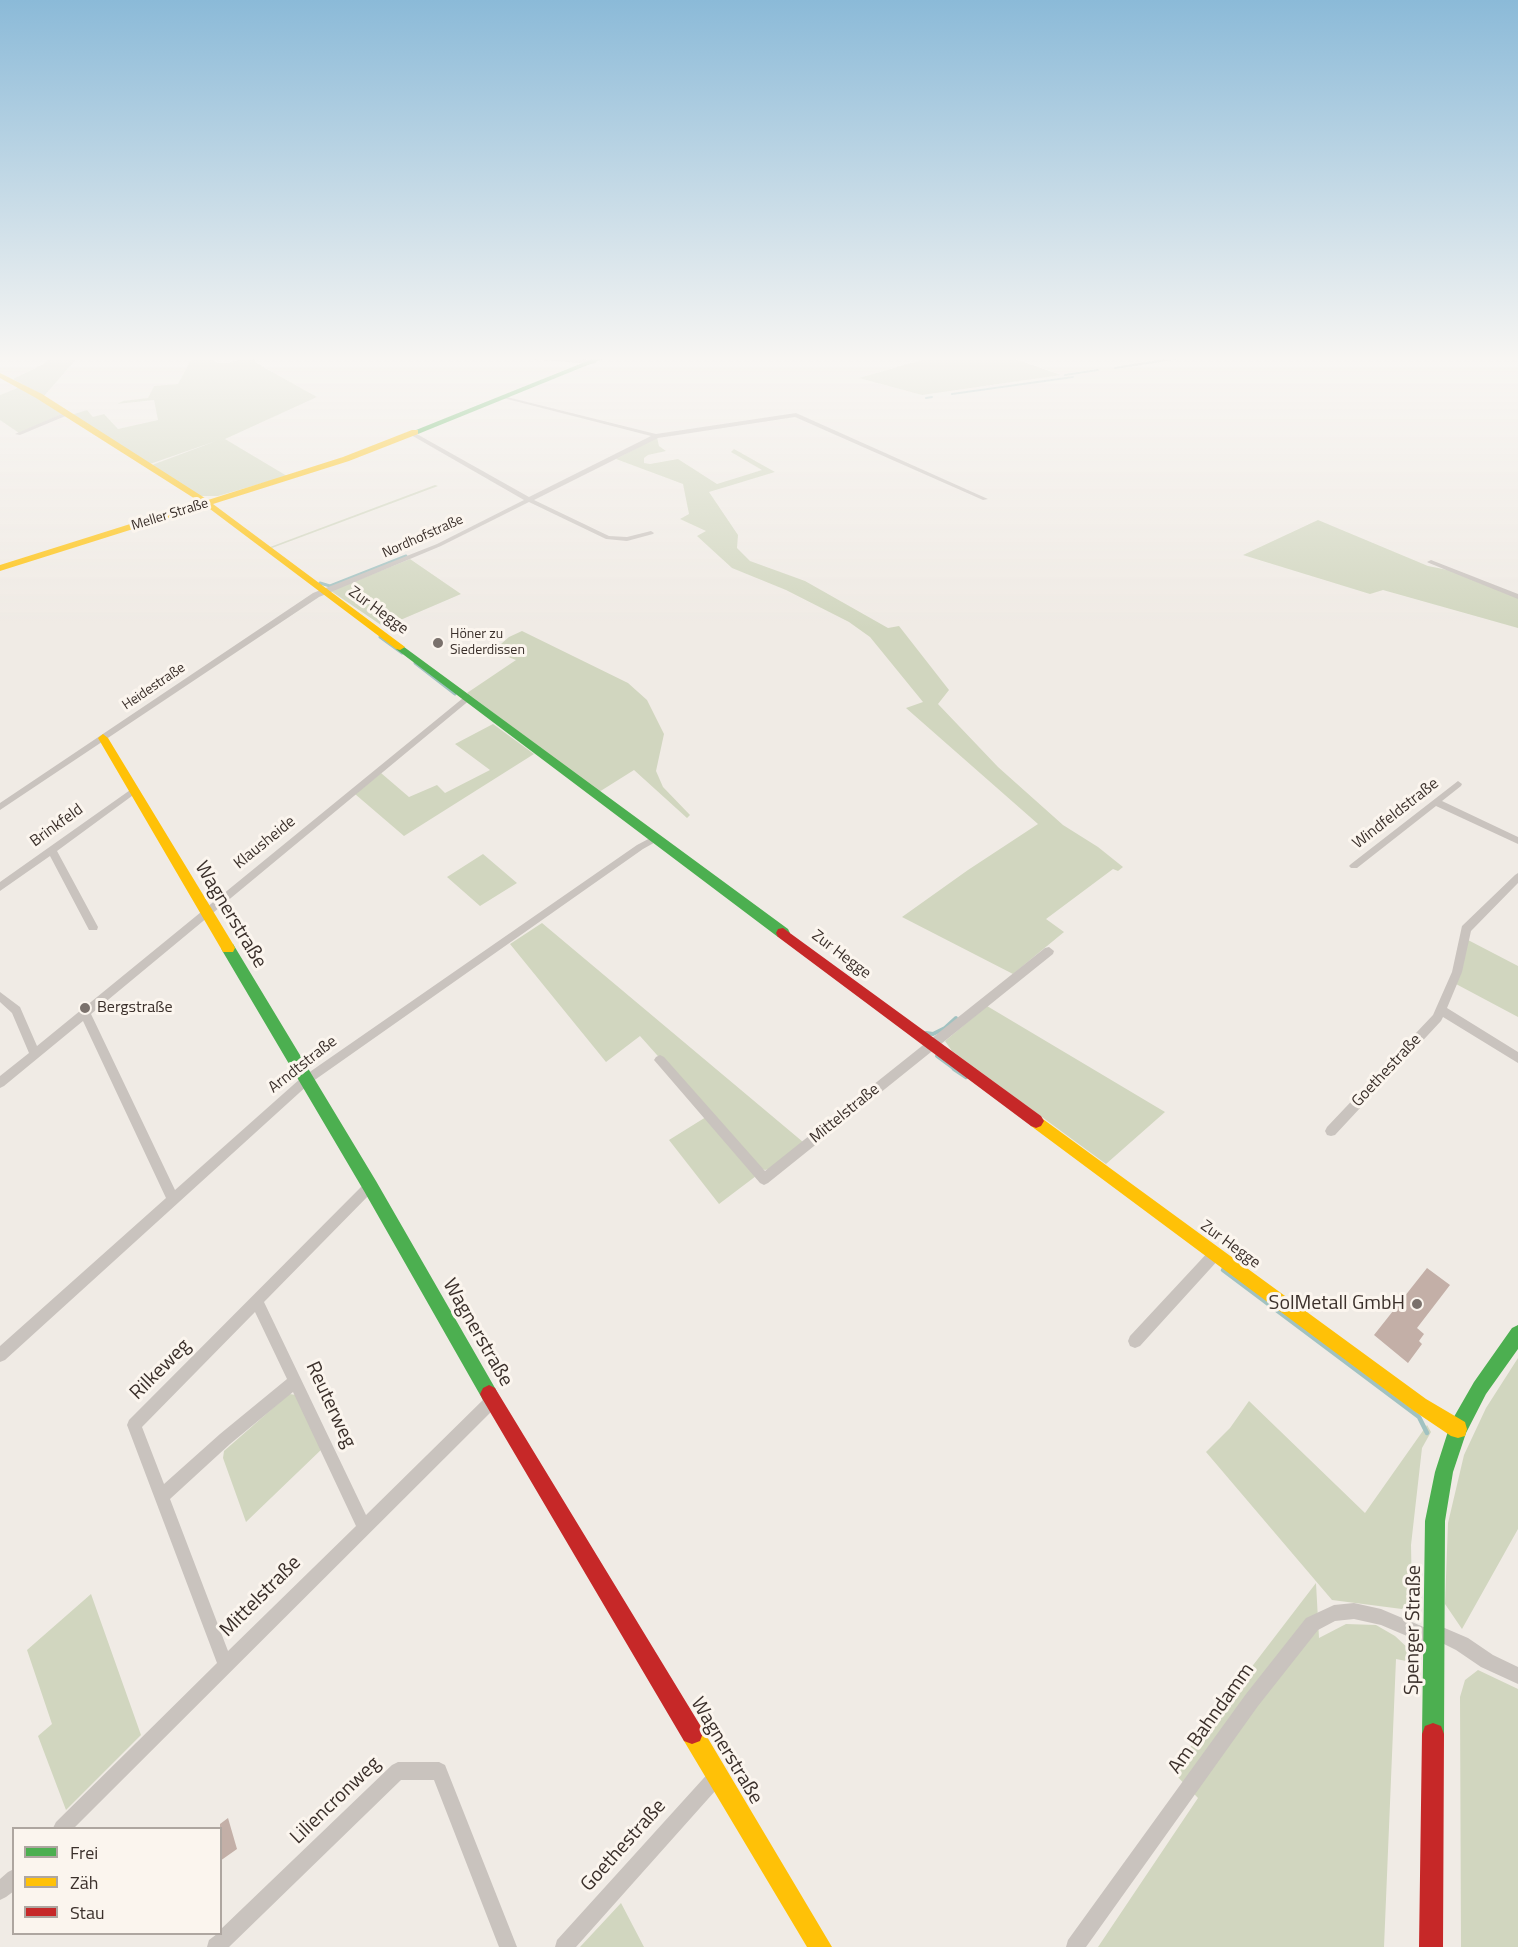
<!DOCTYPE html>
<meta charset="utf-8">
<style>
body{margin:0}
#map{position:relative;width:1518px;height:1947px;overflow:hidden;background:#f0ebe5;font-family:"Titillium Web",sans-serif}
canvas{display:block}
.legend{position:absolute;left:12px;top:1827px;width:210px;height:108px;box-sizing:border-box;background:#fbf5ee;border:2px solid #aea6a0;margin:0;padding:8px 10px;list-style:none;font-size:18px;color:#3b302b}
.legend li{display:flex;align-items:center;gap:12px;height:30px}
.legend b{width:30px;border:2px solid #aea6a0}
</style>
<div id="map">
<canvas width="1518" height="1947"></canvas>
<ul class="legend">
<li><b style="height:8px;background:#4caf50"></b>Frei</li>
<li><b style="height:8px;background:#ffc107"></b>Zäh</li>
<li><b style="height:8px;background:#c62828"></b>Stau</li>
</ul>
</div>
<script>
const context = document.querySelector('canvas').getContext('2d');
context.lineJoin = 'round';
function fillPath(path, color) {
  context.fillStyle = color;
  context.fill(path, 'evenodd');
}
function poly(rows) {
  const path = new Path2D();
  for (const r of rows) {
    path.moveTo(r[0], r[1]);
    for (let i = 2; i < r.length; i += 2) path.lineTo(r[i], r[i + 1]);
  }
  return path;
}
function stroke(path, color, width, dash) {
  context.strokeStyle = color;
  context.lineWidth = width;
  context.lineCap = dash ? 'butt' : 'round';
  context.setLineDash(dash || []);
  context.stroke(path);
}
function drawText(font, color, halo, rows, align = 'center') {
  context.font = font + ' "Titillium Web",sans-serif';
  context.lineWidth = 6;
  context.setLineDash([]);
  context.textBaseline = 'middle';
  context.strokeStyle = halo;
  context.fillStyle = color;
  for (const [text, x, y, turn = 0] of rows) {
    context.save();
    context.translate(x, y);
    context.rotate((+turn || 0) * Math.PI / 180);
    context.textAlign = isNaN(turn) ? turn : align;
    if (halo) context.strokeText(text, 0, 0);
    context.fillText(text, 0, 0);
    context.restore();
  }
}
fillPath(poly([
 [52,356,79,356,44,396,13,379,44,364],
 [193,356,208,356,218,363,230,363,239,360,240,356,251,356,256,363,317,397,225,439,287,476,218,496,199,496,152,465,216,441,150,464,71,415,87,410,93,417,104,414,118,429,158,420,154,400,117,404,123,401,148,398,154,386,178,384],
 [936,356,1006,356,1061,375,922,395,859,378],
 [20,387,62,414,19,433,0,420,0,395],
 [657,437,659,446,666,451,648,455,644,458,644,463,650,464,678,459,717,484,762,470,731,452,734,449,775,472,709,492,738,535,737,548,750,561,805,581,888,628,899,626,949,690,938,704,998,767,1063,825,1098,847,1123,867,1118,871,1113,869,1046,919,1064,932,1013,974,902,917,968,870,1038,824,906,708,923,702,870,637,849,622,786,590,732,568,697,536,706,531,680,519,689,514,683,484,616,459],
 [435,485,438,486,272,548,270,547],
 [1318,520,1428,566,1448,570,1518,598,1518,628,1383,590,1370,594,1243,555],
 [410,559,461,594,384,627,331,591],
 [522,631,628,683,647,700,664,734,656,771,663,787,690,815,687,818,634,770,599,792,467,693,516,660,493,651,509,637],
 [493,724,534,754,404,836,355,794,381,773,409,797,437,785,445,793,490,770,455,744],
 [483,854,517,883,480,906,447,877],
 [542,923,803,1142,773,1168,765,1170,757,1167,640,1036,606,1062,510,944],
 [1468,940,1518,966,1518,1017,1456,984],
 [987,1006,1165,1112,1106,1164,952,1051,945,1041],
 [706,1117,756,1176,719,1204,669,1140],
 [1518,1358,1518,1529,1462,1629,1445,1604,1448,1523,1464,1455,1486,1408],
 [289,1394,297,1395,324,1447,246,1522,223,1458,224,1451],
 [1249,1401,1365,1513,1427,1425,1431,1432,1422,1448,1411,1545,1412,1597,1402,1609,1332,1600,1206,1452,1230,1428],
 [1316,1583,1319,1638,1346,1624,1376,1625,1395,1636,1411,1651,1411,1662,1396,1659,1384,1947,1098,1947,1198,1798,1172,1771],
 [91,1594,141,1735,66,1810,38,1736,52,1724,27,1650],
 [1478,1670,1518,1689,1518,1947,1461,1947,1460,1697,1465,1680],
 [621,1903,644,1947,580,1947]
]), '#d1d6bf');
stroke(poly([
 [1115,368,1191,356],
 [1065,375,1098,370],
 [952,394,1073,377],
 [926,398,932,397]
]), '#a1c2c1', 2);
stroke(poly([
 [320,583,330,586,406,556],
 [380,637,402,653],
 [415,663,455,694]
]), '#a1c2c1', 3);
stroke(poly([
 [926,1033,933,1034,945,1028,956,1018],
 [937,1056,956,1070]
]), '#a1c2c1', 4);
stroke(poly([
 [954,1069,966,1077],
 [1223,1270,1419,1417,1427,1433]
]), '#a1c2c1', 4.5);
fillPath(poly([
 [1427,1268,1450,1285,1417,1328,1424,1334,1419,1341,1422,1344,1408,1363,1374,1335],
 [228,1818,237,1849,220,1861,220,1824]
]), '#c3afa7');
fillPath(poly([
 [489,356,524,356,594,360,597,362,594,364,489,356],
 [503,396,656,434,796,413,988,499,983,500,795,417,658,438,534,500,609,536,627,537,651,531,654,533,653,534,627,541,606,539,529,502,441,546,319,597,0,810,0,803,313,593,437,544,524,500,411,435,411,433,415,433,529,497,651,436,503,398,503,396],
 [66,412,69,414,68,415,20,435,15,434,66,412],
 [1431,560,1518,594,1518,599,1429,563,1427,562,1431,560],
 [468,694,472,697,471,699,91,1014,175,1190,301,1078,637,845,656,835,661,838,659,840,643,849,309,1084,5,1360,0,1362,0,1346,166,1198,83,1021,4,1086,0,1088,0,1076,29,1053,12,1013,0,1002,0,992,20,1007,37,1046,468,694],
 [1458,781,1462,784,1461,786,1442,801,1518,837,1518,844,1436,806,1357,868,1351,868,1349,866,1351,864,1458,781],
 [133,788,136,789,137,791,136,793,57,851,98,927,97,930,89,930,50,856,0,891,0,882,133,788],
 [1518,873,1518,883,1471,931,1462,972,1447,1008,1518,1052,1518,1063,1443,1017,1441,1021,1335,1135,1331,1136,1327,1135,1325,1131,1327,1127,1433,1015,1452,972,1462,926,1515,875,1518,873],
 [1049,947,1054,951,1053,954,768,1183,764,1185,760,1183,654,1060,656,1057,660,1055,664,1057,765,1171,1045,948,1049,947],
 [370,1180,374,1182,376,1186,374,1190,264,1302,366,1515,488,1395,493,1393,498,1395,500,1400,498,1405,74,1828,53,1828,56,1822,217,1663,127,1425,129,1420,366,1182,370,1180],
 [255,1312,287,1379,220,1434,164,1484,142,1427,255,1312],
 [293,1392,356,1526,228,1651,170,1499,230,1444,293,1392],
 [1215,1248,1220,1250,1221,1254,1220,1258,1140,1346,1135,1348,1130,1346,1128,1341,1130,1336,1210,1250,1215,1248],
 [1354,1603,1381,1609,1426,1628,1427,1625,1433,1623,1468,1638,1493,1655,1518,1667,1518,1684,1481,1667,1456,1650,1440,1642,1439,1645,1433,1647,1381,1625,1354,1619,1335,1621,1318,1630,1258,1706,1086,1947,1066,1947,1068,1940,1246,1694,1306,1618,1334,1605,1354,1603],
 [398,1762,439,1762,445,1765,517,1947,499,1947,434,1780,401,1780,229,1947,207,1947,209,1940,217,1934,220,1934,220,1930,392,1765,398,1762],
 [718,1766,724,1769,727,1775,724,1781,576,1947,555,1947,557,1940,712,1769,718,1766],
 [14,1869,14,1891,6,1897,0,1900,0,1879,8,1872,14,1869]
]), '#c9c3be');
fillPath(poly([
 [600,356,610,356,418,434,411,432,600,356],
 [400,644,788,929,790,933,788,937,778,937,396,649,396,645,400,644],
 [228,943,233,944,376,1181,495,1388,498,1394,495,1400,489,1403,483,1400,364,1191,223,952,221,948,228,943],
 [1518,1325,1518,1349,1486,1394,1466,1433,1453,1472,1445,1521,1444,1734,1441,1742,1433,1745,1425,1742,1422,1734,1425,1521,1435,1472,1451,1422,1474,1382,1512,1328,1518,1325]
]), '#4caf50');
fillPath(poly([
 [0,373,42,394,208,500,343,457,412,430,418,430,418,434,349,461,213,504,405,647,400,650,396,649,206,506,0,571,0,565,200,502,36,398,0,378,0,373],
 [103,734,108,738,233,944,235,948,233,952,223,952,98,738,103,734],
 [1036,1114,1426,1399,1465,1422,1467,1429,1465,1436,1458,1438,1451,1436,1414,1411,1031,1126,1028,1121,1031,1116,1036,1114],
 [692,1722,700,1725,832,1947,807,1947,684,1741,681,1733,684,1725,692,1722]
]), '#ffc107');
fillPath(poly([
 [783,928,1041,1116,1044,1121,1041,1126,1036,1128,1031,1126,778,937,776,933,778,929,783,928],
 [489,1385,495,1388,700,1725,703,1733,700,1741,692,1744,684,1741,483,1400,480,1394,483,1388,489,1385],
 [1433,1723,1441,1726,1444,1734,1443,1947,1419,1947,1422,1734,1425,1726,1433,1723]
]), '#c62828');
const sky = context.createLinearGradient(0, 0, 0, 629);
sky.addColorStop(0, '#8bbad8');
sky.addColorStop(0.57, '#f8f6f3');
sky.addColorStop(1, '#f8f6f300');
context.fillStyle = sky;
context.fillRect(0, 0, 1518, 629);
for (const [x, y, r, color] of [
 [438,643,6,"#7a716c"],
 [85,1008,6,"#7a716c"],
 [1417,1304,6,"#7a716c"]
]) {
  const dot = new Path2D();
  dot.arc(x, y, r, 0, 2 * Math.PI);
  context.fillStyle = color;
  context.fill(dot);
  stroke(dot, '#fbf5ee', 2);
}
drawText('14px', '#3b302b', '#fbf5ee', [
 ["Meller Straße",170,515,-17],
 ["Nordhofstraße",423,537,-24],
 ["Heidestraße",154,687,-34]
]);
drawText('14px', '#3b302b', '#fbf5ee', [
 ["Höner zu",450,635],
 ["Siederdissen",450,651]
], 'left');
drawText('16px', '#3b302b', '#fbf5ee', [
 ["Zur Hegge",378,611,36],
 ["Windfeldstraße",1396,814,-38],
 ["Brinkfeld",57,826,-36],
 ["Klausheide",265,843,-39],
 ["Zur Hegge",841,955,37],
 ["Arndtstraße",303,1065,-38],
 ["Goethestraße",1387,1071,-47],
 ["Mittelstraße",845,1114,-39],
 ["Zur Hegge",1230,1245,36]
]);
drawText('16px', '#3b302b', '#fbf5ee', [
 ["Bergstraße",97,1008]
], 'left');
drawText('20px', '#3b302b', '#fbf5ee', [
 ["Wagnerstraße",230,915,59],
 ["Wagnerstraße",477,1333,60],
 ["Rilkeweg",161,1370,-45],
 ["Reuterweg",330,1405,65],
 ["Mittelstraße",261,1597,-45],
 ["Spenger Straße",1414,1630,-89],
 ["Am Bahndamm",1212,1719,-54],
 ["Wagnerstraße",726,1751,59],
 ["Liliencronweg",336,1801,-44],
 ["Goethestraße",624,1846,-48]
]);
drawText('20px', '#3b302b', '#fbf5ee', [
 ["SolMetall GmbH",1405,1304]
], 'right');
</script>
